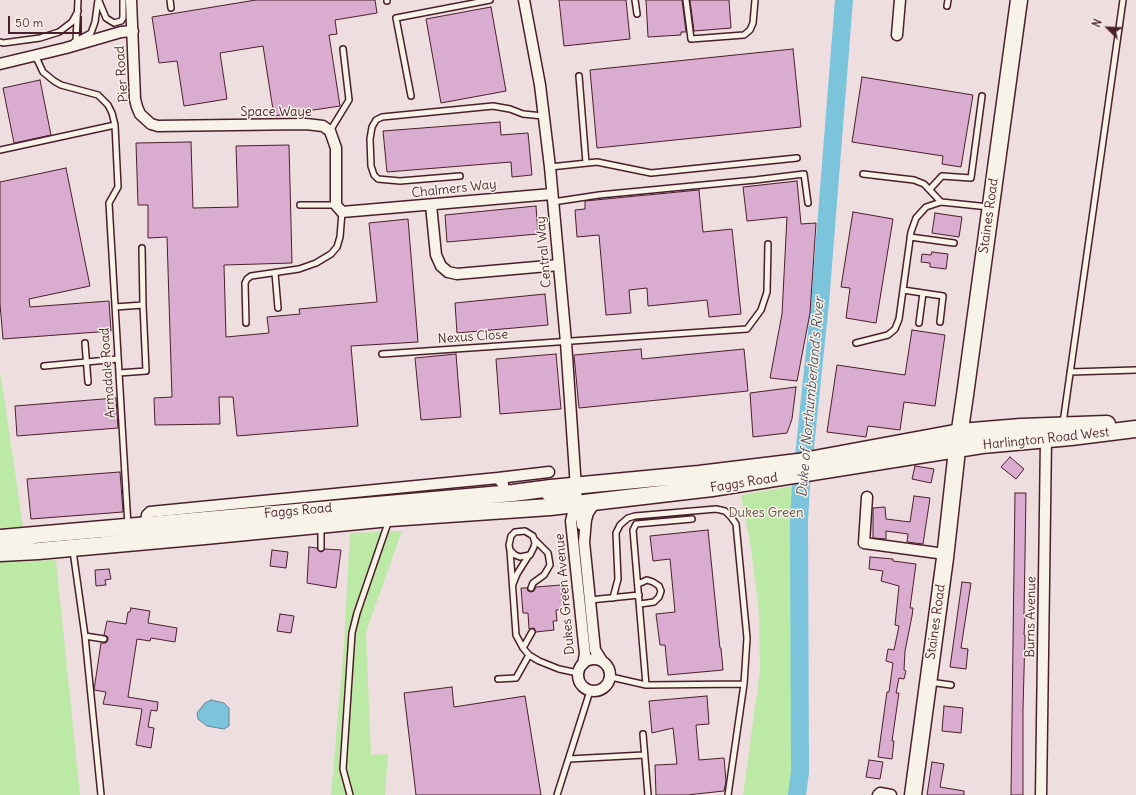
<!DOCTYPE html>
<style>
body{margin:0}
#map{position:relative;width:1136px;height:795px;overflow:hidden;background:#eedee0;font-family:Delius,sans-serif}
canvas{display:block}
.north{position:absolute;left:1088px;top:8px;width:40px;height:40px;-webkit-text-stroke:3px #f7f3e8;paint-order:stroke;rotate:294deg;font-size:11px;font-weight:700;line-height:16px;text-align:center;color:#4a1f2b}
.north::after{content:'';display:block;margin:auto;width:14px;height:18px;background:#4a1f2b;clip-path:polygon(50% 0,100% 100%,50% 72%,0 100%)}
.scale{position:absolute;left:8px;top:16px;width:74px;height:18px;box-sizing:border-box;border:2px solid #4a1f2b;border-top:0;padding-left:5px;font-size:12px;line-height:14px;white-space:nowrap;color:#4a1f2b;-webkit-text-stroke:3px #f7f3e8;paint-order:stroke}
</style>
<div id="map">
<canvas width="1136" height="795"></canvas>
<div class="north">N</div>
<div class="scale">50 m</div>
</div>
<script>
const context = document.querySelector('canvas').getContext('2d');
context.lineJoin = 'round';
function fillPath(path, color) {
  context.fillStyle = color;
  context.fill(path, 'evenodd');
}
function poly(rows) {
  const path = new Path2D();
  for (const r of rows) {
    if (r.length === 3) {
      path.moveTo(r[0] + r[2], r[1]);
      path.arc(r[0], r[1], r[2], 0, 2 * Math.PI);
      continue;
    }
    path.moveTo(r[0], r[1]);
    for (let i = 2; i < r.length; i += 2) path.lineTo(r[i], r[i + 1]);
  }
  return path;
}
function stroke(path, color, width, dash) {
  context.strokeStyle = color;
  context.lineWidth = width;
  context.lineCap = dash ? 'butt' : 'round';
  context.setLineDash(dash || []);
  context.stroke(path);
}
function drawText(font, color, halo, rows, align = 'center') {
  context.font = font + ' Delius,sans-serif';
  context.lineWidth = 3;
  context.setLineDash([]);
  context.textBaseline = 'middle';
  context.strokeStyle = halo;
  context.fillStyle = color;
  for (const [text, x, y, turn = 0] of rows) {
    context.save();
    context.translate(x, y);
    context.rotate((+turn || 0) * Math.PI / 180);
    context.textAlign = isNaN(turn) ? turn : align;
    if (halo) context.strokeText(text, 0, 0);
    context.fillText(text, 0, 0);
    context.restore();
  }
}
fillPath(poly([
 [0,372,4,396,23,527,0,528],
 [793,486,795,709,790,795,743,795,760,671,759,612,751,548,741,495],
 [402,531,366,632,371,755,388,754,385,795,331,795,344,644,350,533],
 [56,560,80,795,0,795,0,562]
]), '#bde9a6');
const water = poly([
 [211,700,224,703,229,708,229,726,224,729,207,726,198,719,197,713,205,703,211,700]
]);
fillPath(water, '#7bc4db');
stroke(water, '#678295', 1);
stroke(poly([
 [797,795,800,772,799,521,801,485,820,303,844,0]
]), '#7bc4db', 18);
const building = poly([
 [256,0,375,0,377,13,335,20,337,34,329,35,340,106,274,116,263,46,220,53,227,99,184,106,177,61,159,63,152,17,256,0],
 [559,0,626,0,630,39,564,46,559,0],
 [646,0,682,0,686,32,681,32,681,35,648,37,646,0],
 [690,0,729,0,731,28,694,31,690,0],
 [491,7,506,91,441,103,426,19,491,7],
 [793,49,801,127,597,148,590,70,793,49],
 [862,77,973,95,961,167,942,164,943,156,852,142,862,77],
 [40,80,51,135,14,143,3,88,40,80],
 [500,122,501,135,528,133,532,175,512,177,511,162,387,172,383,131,500,122],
 [191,142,193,208,238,207,236,146,289,145,292,263,224,265,226,337,269,333,267,317,300,314,299,309,377,302,369,223,408,219,418,342,351,346,358,426,237,436,233,397,219,397,220,424,155,425,154,398,172,397,167,237,148,238,148,205,138,205,136,143,191,142],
 [66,168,90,286,29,299,30,307,109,301,111,331,3,339,0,304,0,182,66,168],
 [797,181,801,224,816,223,810,313,797,381,770,378,782,314,787,217,747,221,743,187,797,181],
 [699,190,703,232,732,229,741,314,709,317,707,300,648,306,647,288,629,290,631,313,606,315,599,235,577,237,575,210,585,209,585,201,699,190],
 [536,206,538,234,447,242,445,215,536,206],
 [853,212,893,219,876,323,846,318,850,288,841,287,853,212],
 [935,213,962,217,959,237,932,233,935,213],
 [932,252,948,254,946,269,930,267,930,263,921,262,922,254,931,255,932,252],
 [545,294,548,325,457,333,455,303,545,294],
 [912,330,945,335,935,406,904,402,900,430,868,426,866,437,827,432,837,365,905,375,912,330],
 [641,349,642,359,744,349,748,391,579,408,574,355,641,349],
 [456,354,461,417,421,420,415,358,456,354],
 [556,354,561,409,500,414,496,359,556,354],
 [796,387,792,419,787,433,753,437,750,393,796,387],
 [116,398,118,428,17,436,15,406,116,398],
 [1010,457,1024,469,1016,479,1001,467,1010,457],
 [915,466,934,469,931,483,912,479,915,466],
 [120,472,123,512,31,519,27,479,120,472],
 [1015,493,1026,493,1024,615,1025,615,1024,635,1025,635,1023,709,1023,795,1011,795,1015,493],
 [914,496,930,498,923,544,907,542,908,534,886,531,886,539,873,538,873,508,885,507,886,519,910,522,914,496],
 [708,530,720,648,721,648,723,670,668,675,665,645,660,645,656,614,675,612,670,559,653,561,650,536,708,530],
 [309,547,317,548,318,550,321,552,323,551,325,549,341,550,336,588,307,583,309,547],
 [272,550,288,552,286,568,270,566,272,550],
 [870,557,893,559,893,561,916,564,910,608,913,608,912,616,905,651,904,670,906,671,904,679,899,678,896,693,899,693,892,741,894,741,892,759,878,757,887,692,889,692,893,663,886,661,888,649,894,650,899,626,895,625,899,586,881,581,883,571,869,569,870,557],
 [109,569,111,579,105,580,106,585,96,586,95,570,109,569],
 [962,582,971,583,961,648,968,649,966,669,950,667,962,582],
 [561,585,563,609,556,610,557,621,553,621,554,630,536,632,534,628,529,629,528,613,523,613,521,588,527,588,528,591,531,592,534,591,536,587,561,585],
 [131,608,150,611,148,623,177,628,175,642,151,638,150,641,137,639,128,697,158,702,157,711,151,710,148,727,154,728,151,748,136,745,142,709,103,704,106,692,94,690,101,643,106,643,108,640,108,637,104,635,107,621,126,624,128,612,130,612,131,608],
 [280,614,294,616,291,633,277,631,280,614],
 [452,687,454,707,525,696,541,795,416,795,404,693,452,687],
 [707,696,709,724,696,725,699,760,724,758,726,781,724,791,687,795,656,795,655,765,677,764,673,728,652,733,649,701,707,696],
 [944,706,963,708,961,733,942,731,944,706],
 [869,760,883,762,880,779,866,777,869,760],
 [932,762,944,764,940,787,964,791,964,795,927,795,932,762]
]);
fillPath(building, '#daaccf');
stroke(building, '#4a1f2b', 1);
const service = poly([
 [170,0,171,8],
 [387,0,387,1],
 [635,0,637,14],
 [686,0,691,39,744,35,750,30,753,23,755,0],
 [99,1,106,18,114,23,121,21,123,18,123,0],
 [947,6,948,0],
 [76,40,78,0],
 [0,42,3,43,40,38,59,32,72,22,78,11],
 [74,42,91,33,95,22,98,0],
 [35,55,43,72,54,81,61,85,98,95,108,105,112,113,115,125,118,187,109,203,128,526],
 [579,76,586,163],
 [411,96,396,18,490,0],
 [330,131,349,100,343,49],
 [0,150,115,125],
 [550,167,597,162,651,173,797,158],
 [863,174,914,180,924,184,941,202],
 [460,176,400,181,378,179,374,175,371,166,370,139,372,127,376,120,382,117,493,106,510,109,523,114,543,116],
 [930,189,942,176,971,178,982,96],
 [553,202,599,195,755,180,804,174,808,203],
 [300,205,336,205],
 [910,237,954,243],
 [142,248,143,305],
 [275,273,278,308],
 [903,290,943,296,940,322],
 [115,307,143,305,146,371,119,373],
 [246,323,245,283,247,279,251,276,299,269,316,263,331,254,337,247,340,237,342,212],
 [919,323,923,293],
 [85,343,88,382],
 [856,343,888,335,895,329,899,319,911,232,916,218,926,207,941,202,989,207],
 [382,354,747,329,761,310,767,292,768,244],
 [44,366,118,359],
 [1070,372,1136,370],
 [1063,423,1123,0],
 [321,548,321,527],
 [510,550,515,555,520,557,530,555,534,547,535,543,533,536,525,531,515,532,511,536,509,545,510,550,516,635,523,648,529,655,539,661,559,669,578,673],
 [73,551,85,636,101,795],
 [513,584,517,574,529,555],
 [638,584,647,580,653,582,659,586,661,591,659,597,654,602,640,604],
 [531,588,533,583,544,575,550,565,548,553,534,539],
 [613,598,618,579,616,533,620,525,628,518,635,516,716,509,725,511,731,517,736,524,747,638,744,684,728,795],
 [590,600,639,595],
 [85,636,104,639],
 [523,648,532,632],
 [611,677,646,685,744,684],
 [498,679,516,678,529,655],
 [929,682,951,685],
 [646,685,633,530,636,524,692,519],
 [643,734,648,795],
 [569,759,644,755],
 [350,795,343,769,352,633,357,613,389,520],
 [557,795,590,691]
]);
const minor = poly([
 [131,0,135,99,137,107,140,114,151,124,158,126,306,124,323,126,330,131,336,148,336,205,342,212,552,194],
 [524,0,540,85,550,167,566,342,577,503],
 [897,35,900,0],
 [0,64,66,48,121,32,133,31],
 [431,205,436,255,441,266,448,272,457,274,559,265],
 [498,478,549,472],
 [547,495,563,496,570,498,577,503,581,514,582,525],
 [867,497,864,543,945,554],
 [578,500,574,509,571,521,585,654,583,664],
 [596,501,588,513,586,520,584,542,595,650,602,661],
 [145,529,147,515,150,512,498,478,503,484,504,493],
 [594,675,16],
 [878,795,880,793,891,795],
 [1041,795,1046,439]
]);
const primary = poly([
 [0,538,513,493,551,488,699,474,798,462,960,432,1021,427,1107,424],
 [0,553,38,551,205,536,390,518,550,507,712,488,982,445,1071,437,1136,429],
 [913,795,945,558,957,450,965,395,1019,0]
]);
stroke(service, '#4a1f2b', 8);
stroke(minor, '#4a1f2b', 13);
stroke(primary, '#4a1f2b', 19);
stroke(service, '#f7f3e8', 5);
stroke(minor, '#f7f3e8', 10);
stroke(primary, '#f7f3e8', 16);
drawText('13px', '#4a1f2b', '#f7f3e8', [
 ["Pier Road",122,74,-94],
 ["Space Waye",276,112],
 ["Chalmers Way",454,189,-6],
 ["Staines Road",989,216,-82],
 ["Central Way",544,252,-95],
 ["Nexus Close",473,337,-4],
 ["Armadale Road",108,373,-94],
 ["Harlington Road West",1046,439,-6],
 ["Faggs Road",744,483,-9],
 ["Faggs Road",298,511,-5],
 ["Dukes Green Avenue",565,594,-95],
 ["Burns Avenue",1031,617,-89],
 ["Staines Road",936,622,-82]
]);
drawText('13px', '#67524a', '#f7f3e8', [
 ["Dukes Green",766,513]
]);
drawText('italic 14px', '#595160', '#f7f3e8', [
 ["Duke of Northumberland's River",811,397,-85]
]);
</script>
